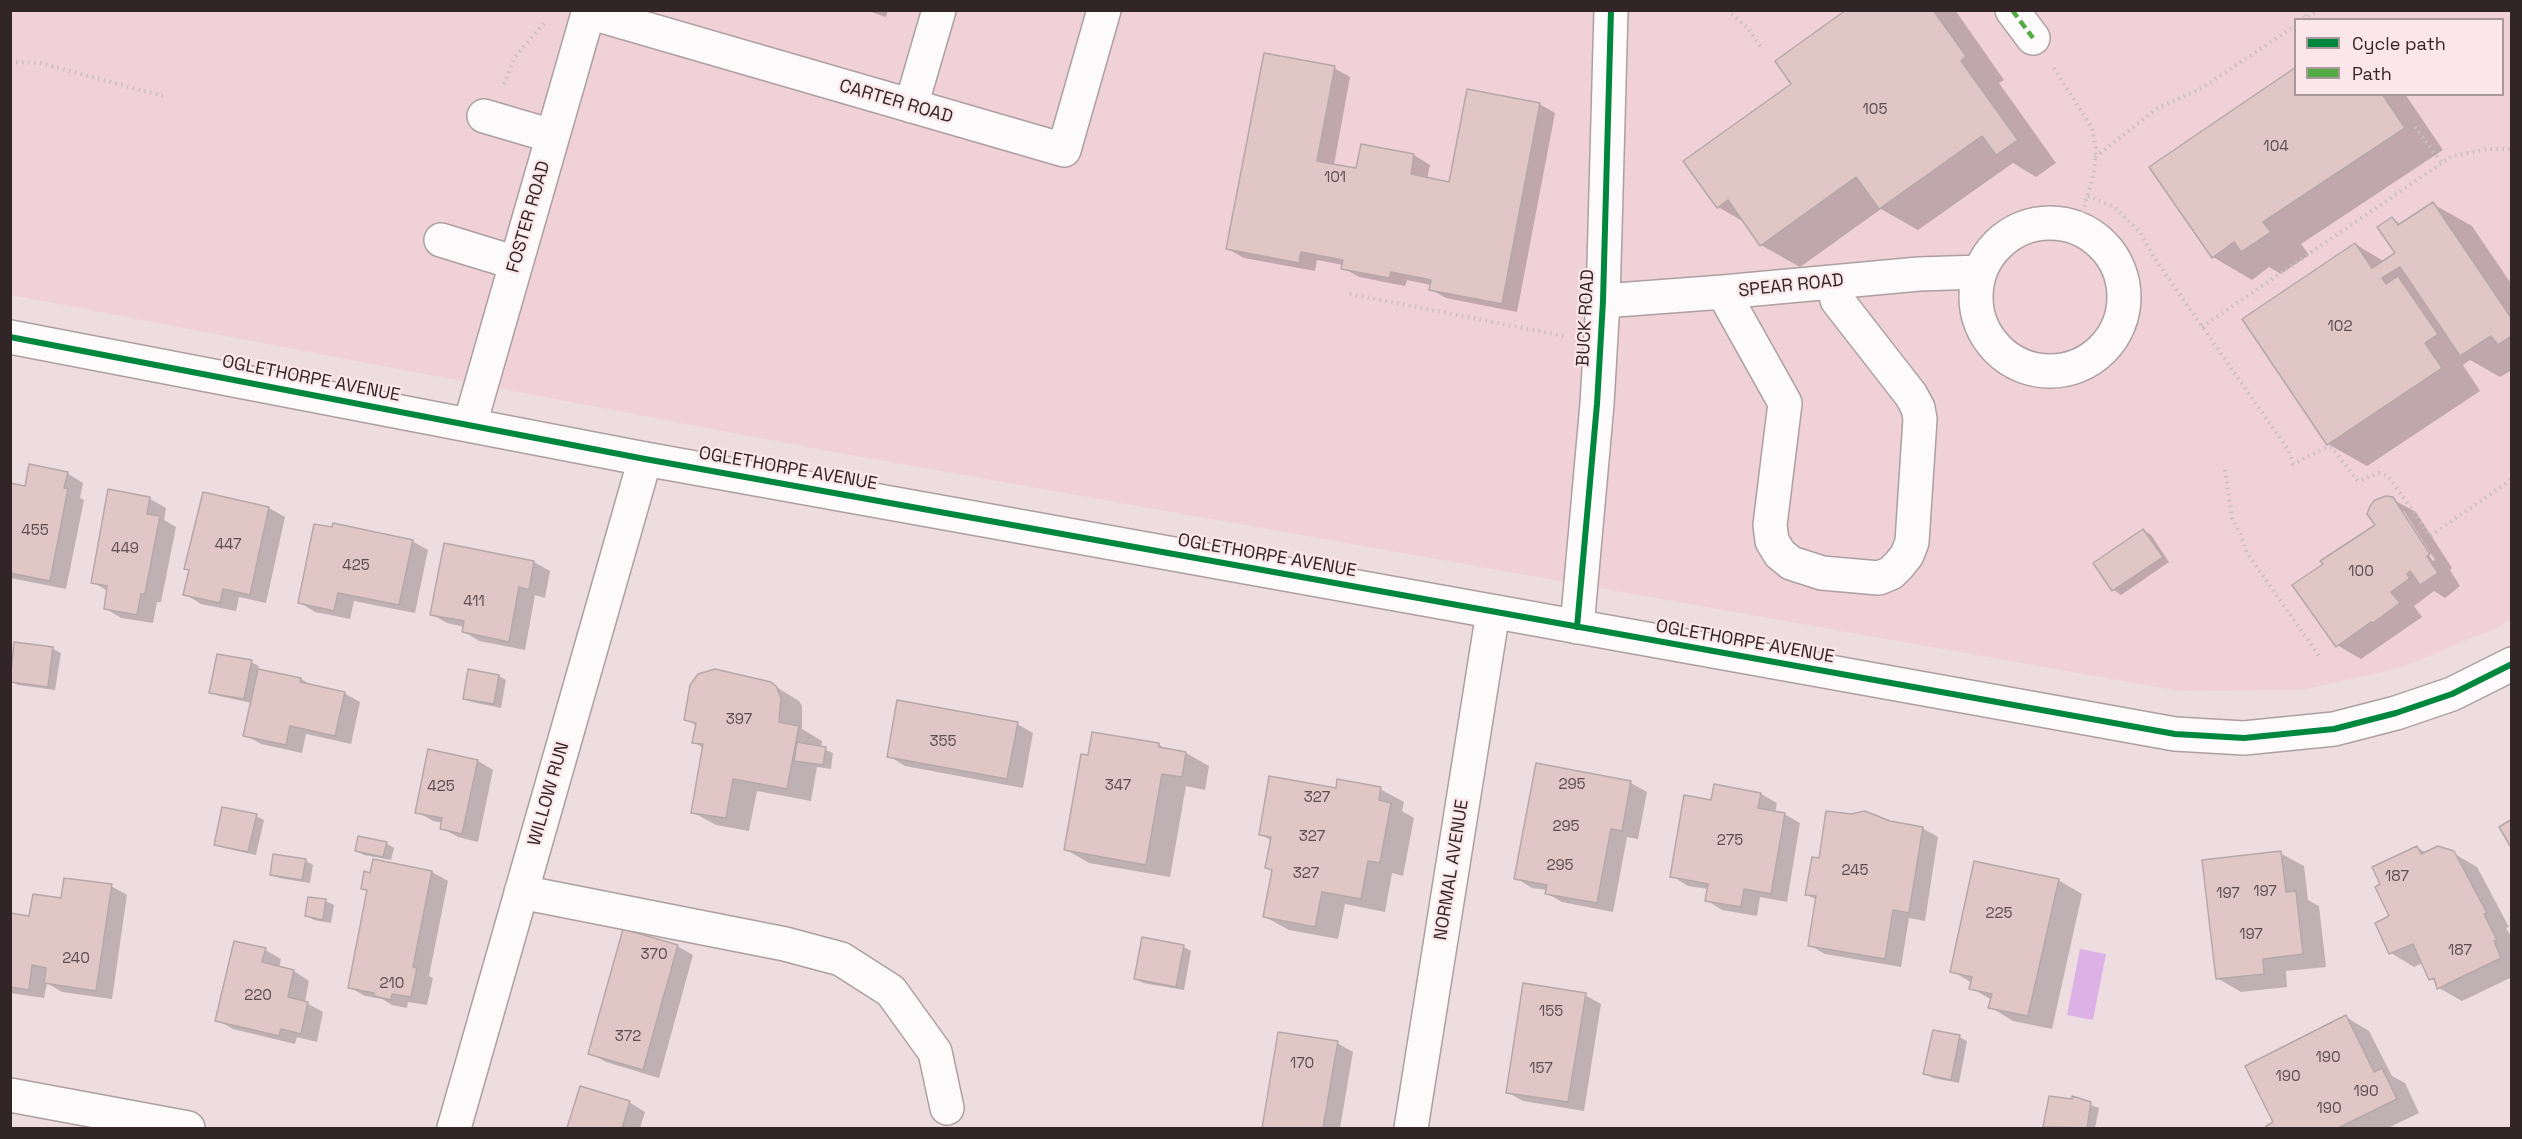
<!DOCTYPE html>
<style>
body{margin:0}
#map{position:relative;width:2522px;height:1139px;overflow:hidden;background:#eedde0;font-family:"Space Grotesk",sans-serif}
canvas{display:block}
.frame{position:absolute;inset:0;border:12px solid #312527;pointer-events:none}
.legend{position:absolute;left:2294px;top:18px;width:210px;height:78px;box-sizing:border-box;background:#fbe6ea;border:2px solid #aa999c;margin:0;padding:8px 10px;list-style:none;font-size:18px;color:#312527}
.legend li{display:flex;align-items:center;gap:12px;height:30px}
.legend b{width:30px;border:2px solid #aa999c}
</style>
<div id="map">
<canvas width="2522" height="1139"></canvas>
<div class="frame"></div>
<ul class="legend">
<li><b style="height:8px;background:#00873e"></b>Cycle path</li>
<li><b style="height:8px;background:#54aa44"></b>Path</li>
</ul>
</div>
<script>
const context = document.querySelector('canvas').getContext('2d');
context.lineJoin = 'round';
function fillPath(path, color) {
  context.fillStyle = color;
  context.fill(path, 'evenodd');
}
function poly(rows) {
  const path = new Path2D();
  for (const r of rows) {
    if (r.length === 3) {
      path.moveTo(r[0] + r[2], r[1]);
      path.arc(r[0], r[1], r[2], 0, 2 * Math.PI);
      continue;
    }
    path.moveTo(r[0], r[1]);
    for (let i = 2; i < r.length; i += 2) path.lineTo(r[i], r[i + 1]);
  }
  return path;
}
function stroke(path, color, width, dash) {
  context.strokeStyle = color;
  context.lineWidth = width;
  context.lineCap = dash ? 'butt' : 'round';
  context.setLineDash(dash || []);
  context.stroke(path);
}
function drawText(font, color, halo, rows, align = 'center') {
  context.font = font + ' "Space Grotesk",sans-serif';
  context.lineWidth = 4.5;
  context.setLineDash([]);
  context.textBaseline = 'middle';
  context.strokeStyle = halo;
  context.fillStyle = color;
  for (const [text, x, y, turn = 0] of rows) {
    context.save();
    context.translate(x, y);
    context.rotate((+turn || 0) * Math.PI / 180);
    context.textAlign = isNaN(turn) ? turn : align;
    if (halo) context.strokeText(text, 0, 0);
    context.fillText(text, 0, 0);
    context.restore();
  }
}
fillPath(poly([
 [10,11,2511,11,2511,619,2501,626,2400,668,2303,690,2179,691,817,449,11,295],
 [2296,20,2502,20,2502,94,2296,94]
]), '#efd1d7');
fillPath(poly([
 [2080,949,2106,954,2093,1020,2067,1015]
]), '#dcb2e6');
fillPath(poly([
 [865,10,888,10,886,17],
 [1848,10,1955,10,2004,80,1999,83,2056,163,2036,177,2013,163,1918,230,1881,209,1800,267,1761,245,1746,223,1718,207,1793,84],
 [1334,68,1350,77,1334,165,1357,170,1362,146,1414,155,1430,165,1427,179,1450,183,1539,104,1555,113,1517,312,1446,298,1430,289,1431,285,1407,280,1405,286,1359,277,1343,268,1343,265,1317,260,1315,271,1244,258,1228,249],
 [2296,94,2405,94,2443,150,2301,244,2309,255,2281,274,2269,267,2252,280,2213,257,2151,167],
 [2433,204,2472,226,2512,285,2512,370,2500,377,2470,360,2463,365,2480,391,2367,466,2328,444,2355,244,2385,262,2397,254,2392,219,2401,224],
 [67,473,83,483,80,498,84,500,66,589,10,578,10,484,26,488],
 [204,494,269,508,285,517,266,603,239,597,236,611,201,604,185,594],
 [150,499,166,508,164,520,176,527,161,602,157,602,153,623,121,618,105,608,108,591,92,582],
 [2392,499,2416,512,2452,568,2450,570,2460,586,2445,598,2434,591,2414,606,2422,617,2361,659,2337,645,2377,525],
 [2400,511,2404,511,2435,560,2433,561],
 [2143,530,2151,535,2169,562,2121,595,2114,590,2095,564],
 [412,541,428,550,415,613,354,601,350,619,315,612,299,602],
 [534,562,550,571,545,598,535,595,525,650,479,641,463,631,464,627,447,623,431,614],
 [16,643,53,649,61,653,55,690,18,685,11,681],
 [251,662,259,666,258,670,301,679,312,686,344,693,360,702,351,744,306,734,302,753,261,744,245,735,252,703,219,696,211,692],
 [712,671,765,680,799,701,802,706,802,729,822,741,821,748,833,753,831,769,817,767,811,801,757,791,749,831,716,825,692,812,703,748,694,742,697,726,686,719],
 [499,676,506,680,501,708,472,702,464,698],
 [1017,724,1033,733,1023,788,905,766,889,756],
 [1159,745,1168,750,1186,753,1209,766,1205,790,1186,786,1170,877,1089,863,1065,849,1089,756],
 [478,761,493,770,478,842,458,837,442,828,443,823,433,821,417,812],
 [1537,765,1631,783,1647,792,1638,839,1627,837,1613,912,1562,902,1546,893,1547,890,1532,888,1516,878],
 [1380,789,1404,802,1402,811,1414,818,1403,876,1392,873,1385,912,1345,904,1338,939,1289,930,1265,917,1274,871,1272,841,1260,834,1337,790],
 [1761,794,1777,803,1775,813,1784,814,1800,823,1787,902,1760,897,1757,916,1722,910,1706,900,1708,889,1688,886,1672,876,1712,802],
 [256,816,264,820,256,855,224,848,216,844],
 [1890,823,1922,828,1938,837,1925,921,1909,918,1901,967,1825,954,1809,945,1817,900,1807,895,1820,860],
 [386,843,394,848,391,860,364,855,356,851],
 [2417,847,2426,853,2453,853,2477,867,2509,927,2506,928,2512,938,2512,977,2462,1001,2439,988,2437,982,2431,979,2423,963,2414,967,2391,953,2391,917],
 [2280,853,2304,866,2308,900,2319,906,2326,967,2286,971,2287,987,2241,992,2217,978],
 [305,860,313,865,310,883,279,878,271,874],
 [432,872,448,881,429,976,433,978,427,1005,408,1002,407,1008,392,1005,382,999,365,996,349,987,369,892,362,888,371,875],
 [2058,880,2082,894,2052,1029,2013,1021,1990,1007,1992,1000,1971,988,1972,983,1952,971],
 [111,886,127,895,112,999,62,992,47,983,44,998,10,993,10,915,31,918,62,900],
 [309,898,326,901,334,905,331,923,314,920,307,916],
 [1143,939,1184,947,1191,951,1184,990,1143,983,1136,979],
 [677,946,693,955,659,1078,606,1062,590,1053],
 [265,950,281,959,279,968,294,971,309,981,305,1002,323,1012,317,1042,297,1037,295,1044,233,1029,217,1020],
 [1585,995,1601,1004,1584,1111,1523,1101,1507,1092],
 [2346,1017,2369,1031,2392,1076,2405,1083,2419,1113,2388,1128,2269,1128,2268,1126,2275,1123],
 [1280,1033,1337,1043,1353,1052,1340,1128,1263,1128],
 [1959,1037,1967,1041,1959,1083,1933,1078,1925,1073],
 [581,1088,629,1102,645,1112,640,1128,569,1128],
 [2073,1098,2099,1108,2095,1128,2049,1128,2045,1126,2073,1101]
]), '#0003');
const building = poly([
 [1846,10,1933,10,1966,56,1961,61,2018,140,1996,155,1982,136,1879,209,1856,177,1760,246,1728,200,1717,208,1683,161,1791,84,1775,61,1846,10],
 [1264,53,1335,66,1317,161,1327,163,1356,168,1361,144,1414,154,1411,174,1449,182,1467,89,1540,103,1502,304,1429,290,1431,280,1391,272,1389,278,1341,269,1343,260,1301,252,1299,263,1226,249,1264,53],
 [2296,67,2296,94,2382,94,2405,128,2263,222,2271,232,2241,252,2234,242,2212,258,2149,167,2296,67],
 [2433,202,2512,319,2512,336,2498,345,2491,336,2460,356,2400,267,2382,278,2386,284,2398,276,2438,334,2425,343,2442,368,2327,445,2242,319,2355,243,2372,268,2395,253,2377,227,2392,217,2398,225,2433,202],
 [29,464,68,472,64,488,68,489,50,581,10,573,10,483,25,486,29,464],
 [108,489,150,497,147,514,160,516,145,594,141,594,137,615,104,609,107,586,91,583,108,489],
 [203,492,269,507,250,595,223,589,220,603,183,595,189,570,184,569,203,492],
 [2386,496,2393,497,2430,554,2427,556,2438,573,2420,585,2410,571,2407,574,2410,578,2391,592,2400,603,2373,623,2371,622,2336,647,2292,585,2323,564,2320,561,2375,525,2367,514,2370,506,2375,500,2386,496],
 [333,523,413,540,399,605,338,593,334,611,298,603,314,524,332,527,333,523],
 [2143,529,2163,557,2112,591,2093,563,2143,529],
 [444,543,534,561,529,590,519,587,509,642,462,632,464,621,430,615,444,543],
 [14,642,53,647,48,687,10,682,14,642],
 [217,654,252,660,244,699,209,693,217,654],
 [258,669,301,678,300,682,345,692,335,736,290,726,286,745,243,736,258,669],
 [468,669,499,675,494,704,463,699,468,669],
 [715,669,771,682,776,686,781,698,779,722,799,726,787,789,733,779,726,818,691,813,703,744,692,743,696,723,684,720,690,685,698,674,715,669],
 [897,700,1018,722,1007,779,887,757,897,700],
 [1092,732,1159,743,1159,747,1186,752,1182,777,1162,774,1146,865,1064,850,1081,754,1088,755,1092,732],
 [797,742,826,747,823,765,794,761,797,742],
 [428,749,478,760,462,834,440,829,442,818,415,813,428,749],
 [1536,763,1631,781,1622,831,1611,829,1597,903,1545,894,1547,885,1514,879,1536,763],
 [1269,776,1336,788,1337,779,1381,787,1379,800,1391,803,1380,863,1368,861,1361,899,1322,892,1315,927,1263,917,1272,870,1265,868,1271,837,1259,835,1269,776],
 [1714,784,1761,793,1758,808,1785,813,1771,894,1744,889,1741,907,1705,901,1708,884,1670,877,1684,795,1711,800,1714,784],
 [222,807,257,814,248,852,214,845,222,807],
 [1826,811,1851,814,1865,811,1890,821,1923,827,1909,913,1893,910,1885,959,1808,946,1816,896,1805,895,1812,857,1819,858,1826,811],
 [2512,819,2512,849,2499,827,2512,819],
 [358,836,387,842,383,857,355,851,358,836],
 [2417,846,2421,854,2438,846,2454,851,2487,913,2484,914,2497,940,2494,941,2501,958,2437,989,2434,978,2429,980,2413,944,2389,954,2375,923,2389,916,2375,887,2380,884,2372,867,2417,846],
 [2281,851,2286,892,2296,891,2303,954,2263,959,2264,974,2216,979,2202,860,2281,851],
 [273,854,306,859,302,880,270,875,273,854],
 [373,859,432,871,413,967,417,968,411,997,392,994,391,1000,374,996,374,993,348,988,367,890,361,889,364,871,370,873,373,859],
 [1974,861,2059,879,2028,1016,1988,1008,1992,994,1969,989,1972,977,1950,972,1974,861],
 [64,878,112,884,96,991,44,983,46,968,32,965,29,990,10,987,10,913,29,916,33,894,61,898,64,878],
 [308,897,326,899,323,920,305,916,308,897],
 [623,929,678,945,643,1070,588,1054,623,929],
 [1142,937,1184,945,1176,987,1134,979,1142,937],
 [234,941,266,948,262,962,294,970,288,997,308,1002,301,1034,281,1029,279,1036,215,1021,234,941],
 [1523,983,1586,993,1568,1102,1506,1093,1523,983],
 [2346,1015,2374,1072,2382,1068,2397,1099,2338,1128,2267,1128,2266,1126,2273,1122,2245,1066,2346,1015],
 [1933,1030,1960,1035,1951,1080,1923,1074,1933,1030],
 [1278,1032,1338,1041,1323,1128,1262,1128,1278,1032],
 [580,1086,630,1101,622,1128,567,1128,580,1086],
 [2049,1096,2072,1099,2072,1096,2091,1102,2087,1128,2043,1127,2049,1096]
]);
fillPath(building, '#e1c6c6');
stroke(building, '#b5a8a8', 1.5);
const minor = poly([
 [2012,10,2033,38],
 [588,12,1064,150,1104,10],
 [911,106,939,10],
 [484,116,552,136],
 [2050,297,74],
 [441,240,516,263],
 [1723,292,1785,403,1770,525,1772,541,1780,554,1791,563,1822,573,1879,578,1891,573,1899,565,1907,555,1912,542,1920,419,1918,408,1911,395,1837,300,1833,282],
 [1603,301,1723,292,1919,274,1980,272],
 [470,424,589,10],
 [1577,627,1597,404,1603,301,1611,10],
 [521,892,785,944,841,959,891,991,935,1052,947,1108],
 [10,1095,188,1128],
 [454,1128,645,459],
 [1411,1128,1493,612]
]);
const major = poly([
 [10,337,645,459,2175,734,2244,738,2334,729,2396,713,2452,694,2512,664]
]);
stroke(minor, '#ad9fa2', 36);
stroke(major, '#ad9fa2', 36);
stroke(poly([
 [1727,10,1748,28,1762,49],
 [2301,10,2306,18],
 [2303,20,2317,10],
 [10,62,40,63,163,96],
 [2054,68,2092,128,2096,148,2094,173,2078,228],
 [504,84,515,57,544,23],
 [2415,127,2442,163],
 [2095,157,2158,108,2202,88,2296,25],
 [2088,196,2114,207,2141,233,2153,256,2289,451,2293,464,2327,447,2332,448,2358,481,2379,473,2389,477,2430,536,2511,480],
 [1350,294,1564,336],
 [2202,327,2452,156,2489,149,2512,149],
 [2225,470,2232,518,2240,533,2247,553,2319,656]
]), '#c7c0c2', 4, [1.5, 4.5]);
stroke(minor, '#fcfafa', 33);
stroke(major, '#fcfafa', 33);
stroke(poly([
 [2012,10,2033,38]
]), '#54aa44', 4.5, [9, 4.5]);
stroke(poly([
 [10,337,645,459,2175,734,2244,738,2334,729,2396,713,2452,694,2512,664],
 [1577,627,1597,404,1603,301,1611,10]
]), '#00873e', 6);
drawText('15px', '#5d4d4f', null, [
 ["105",1875,110],
 ["104",2276,147],
 ["101",1335,178],
 ["102",2340,327],
 ["455",35,531],
 ["447",228,545],
 ["449",125,549],
 ["425",356,566],
 ["100",2361,572],
 ["411",474,602],
 ["397",739,720],
 ["355",943,742],
 ["295",1572,785],
 ["347",1118,786],
 ["425",441,787],
 ["327",1317,798],
 ["295",1566,827],
 ["327",1312,837],
 ["275",1730,841],
 ["295",1560,866],
 ["245",1855,871],
 ["327",1306,874],
 ["187",2397,877],
 ["197",2265,892],
 ["197",2228,894],
 ["225",1999,914],
 ["197",2251,935],
 ["187",2460,951],
 ["370",654,955],
 ["240",76,959],
 ["210",392,984],
 ["220",258,996],
 ["155",1551,1012],
 ["372",628,1037],
 ["190",2328,1058],
 ["170",1302,1064],
 ["157",1541,1069],
 ["190",2288,1077],
 ["190",2366,1092],
 ["190",2329,1109]
]);
drawText('18px', '#312527', '#fbe6ea', [
 ["CARTER ROAD",896,102,16],
 ["FOSTER ROAD",529,217,-74],
 ["SPEAR ROAD",1791,286,-6],
 ["BUCK ROAD",1586,318,-87],
 ["OGLETHORPE AVENUE",311,379,11],
 ["OGLETHORPE AVENUE",788,469,10],
 ["OGLETHORPE AVENUE",1267,556,10],
 ["OGLETHORPE AVENUE",1745,642,10],
 ["WILLOW RUN",549,794,-74],
 ["NORMAL AVENUE",1452,870,-81]
]);
</script>
